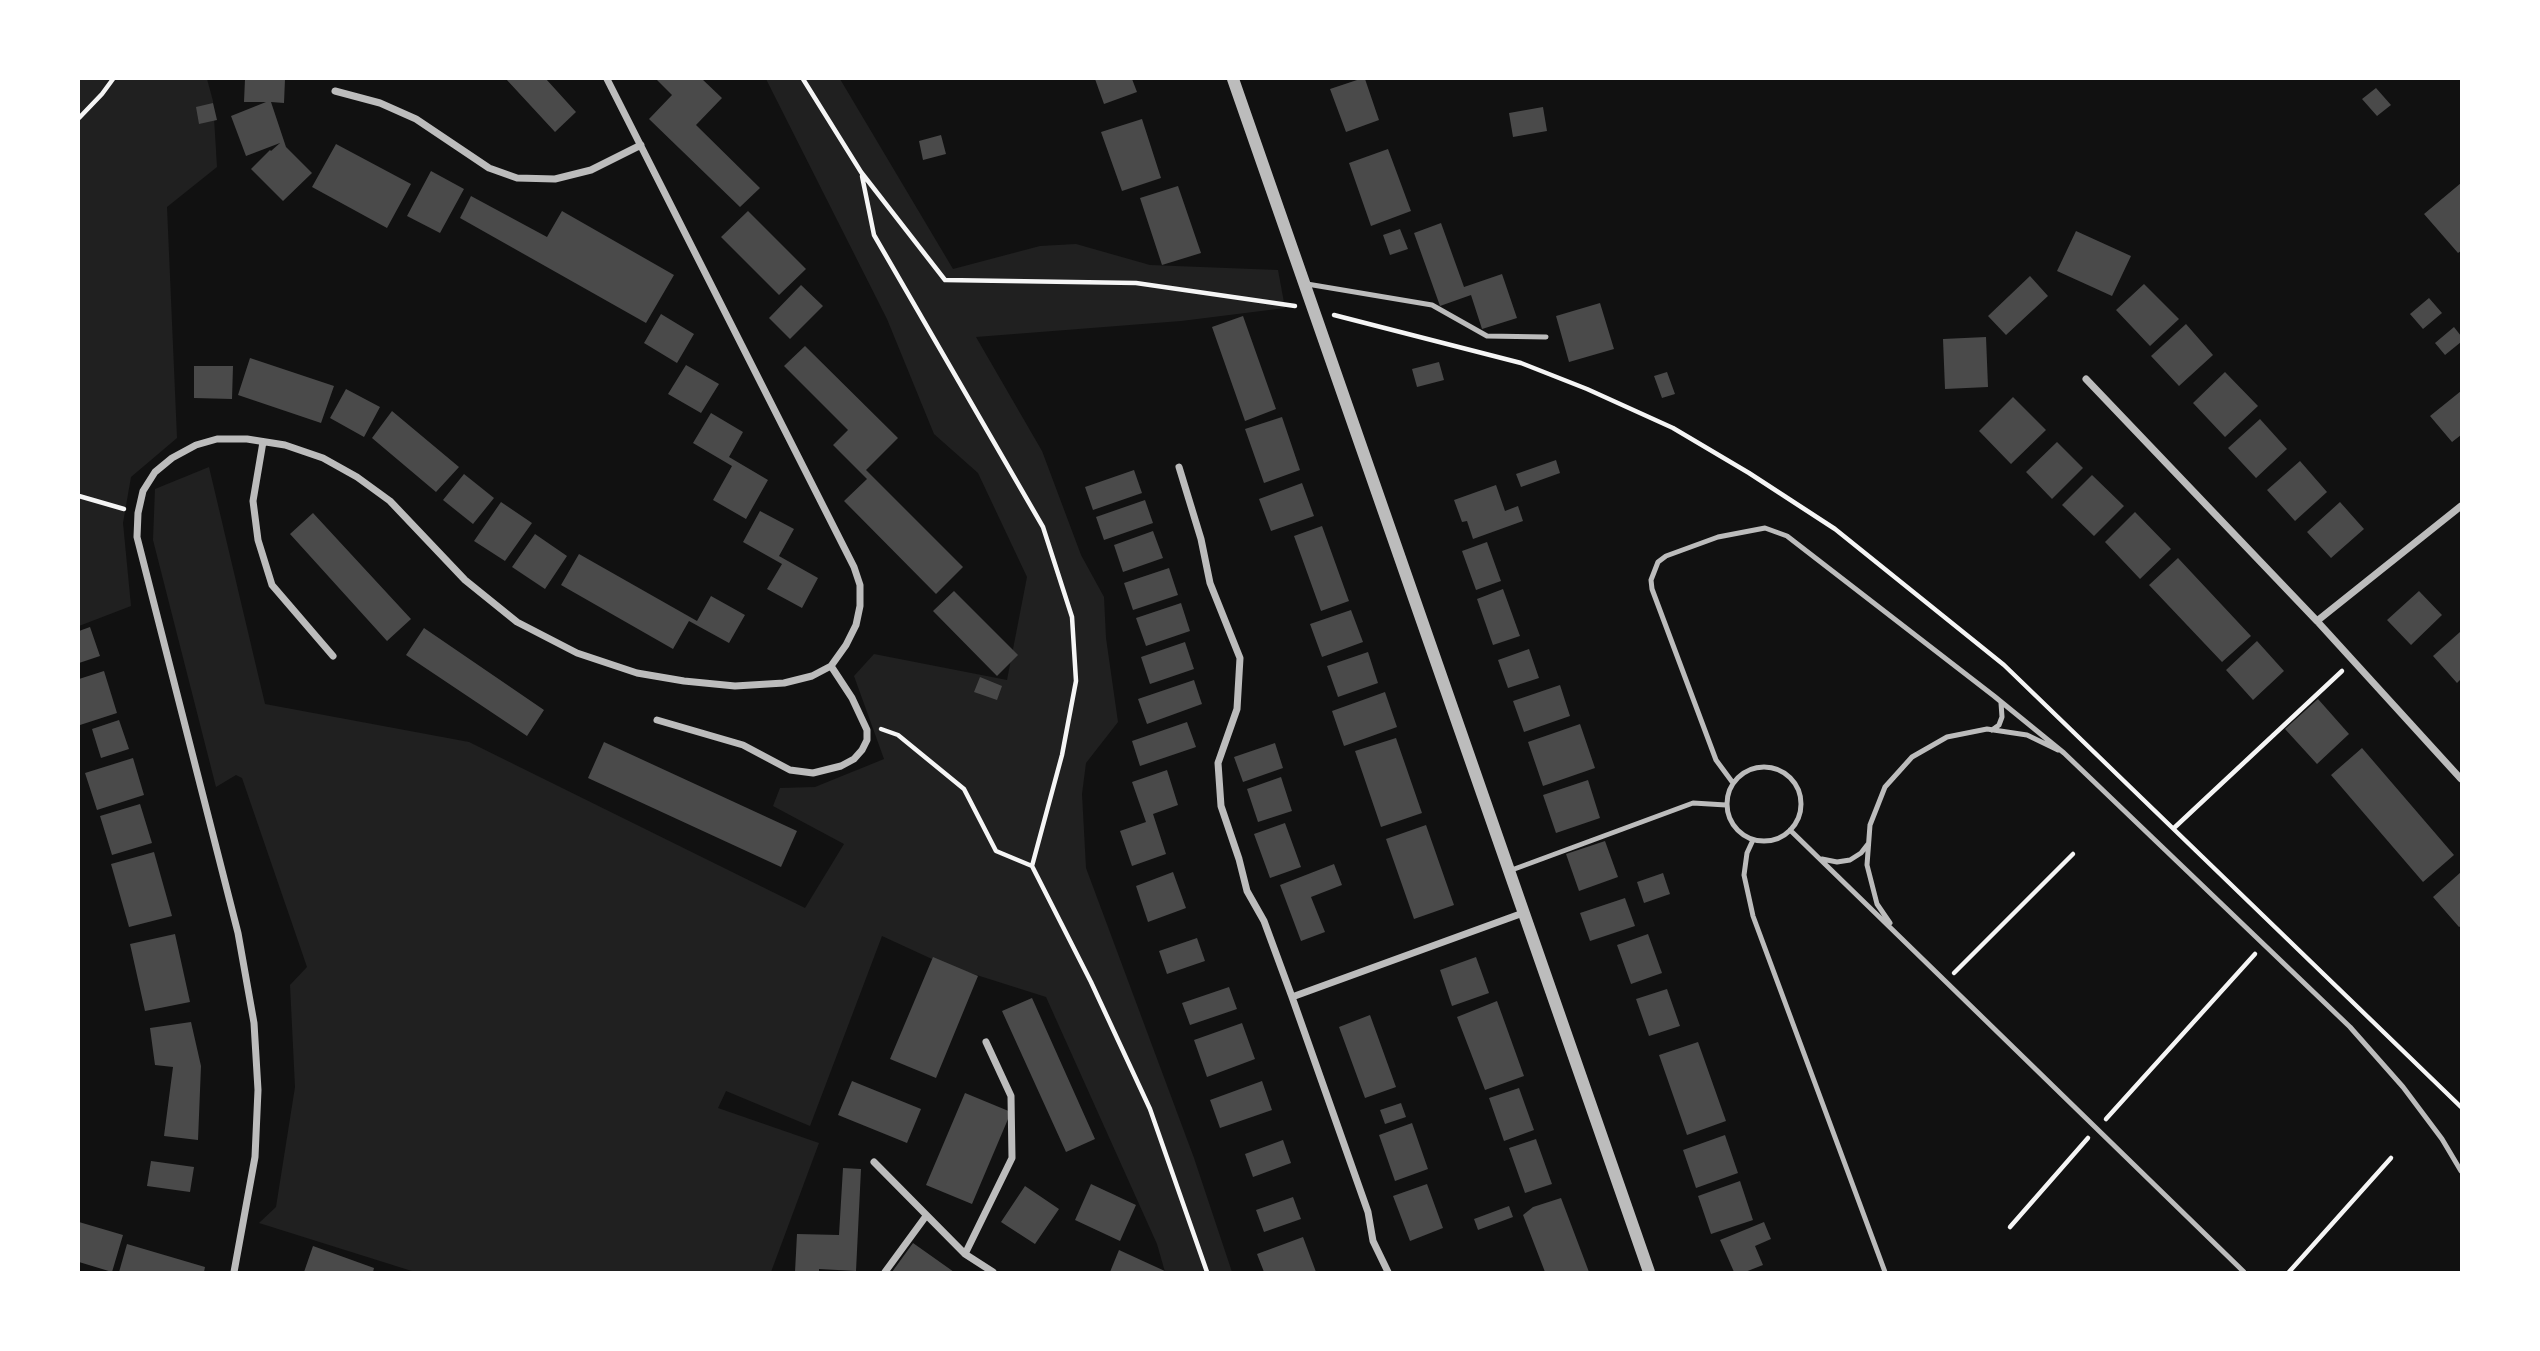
<!DOCTYPE html>
<style>
body{margin:0}
#map{position:relative;width:2540px;height:1351px;overflow:hidden;background:#111;font-family:"IBM Plex Sans",sans-serif}
canvas{display:block}
.frame{position:absolute;inset:0;border:80px solid #fff;pointer-events:none}
</style>
<div id="map">
<canvas width="2540" height="1351"></canvas>
<div class="frame"></div>
</div>
<script>
const context = document.querySelector('canvas').getContext('2d');
context.lineJoin = 'round';
function fillPath(path, color) {
  context.fillStyle = color;
  context.fill(path, 'evenodd');
}
function poly(rows) {
  const path = new Path2D();
  for (const r of rows) {
    if (r.length === 3) {
      path.moveTo(r[0] + r[2], r[1]);
      path.arc(r[0], r[1], r[2], 0, 2 * Math.PI);
      continue;
    }
    path.moveTo(r[0], r[1]);
    for (let i = 2; i < r.length; i += 2) path.lineTo(r[i], r[i + 1]);
  }
  return path;
}
function stroke(path, color, width, dash) {
  context.strokeStyle = color;
  context.lineWidth = width;
  context.lineCap = dash ? 'butt' : 'round';
  context.setLineDash(dash || []);
  context.stroke(path);
}
fillPath(poly([
 [79,79,207,79,213,101,217,167,167,207,177,438,131,477,123,523,131,606,79,626],
 [766,79,840,79,953,269,1040,246,1076,244,1150,265,1278,270,1285,308,1181,321,976,337,1042,451,1081,555,1104,597,1106,638,1118,722,1086,763,1082,794,1086,868,1194,1158,1232,1272,1165,1272,1157,1244,1046,997,945,965,882,936,810,1126,726,1091,718,1108,819,1143,771,1272,415,1272,259,1223,276,1207,295,1087,290,985,307,967,242,778,236,775,216,787,153,540,155,489,209,467,265,704,469,742,805,908,844,844,773,806,780,788,815,787,884,759,854,676,874,654,1007,680,1027,577,978,473,934,434,887,319]
]), '#202020');
fillPath(poly([
 [245,79,285,79,284,103,271,102,286,147,312,173,283,201,251,169,270,150,271,151,280,143,246,156,231,116,266,102,244,102],
 [506,79,546,79,576,112,555,132],
 [656,79,702,79,722,98,696,125,760,188,740,207,649,119,672,95],
 [1095,79,1132,79,1137,92,1104,104],
 [1360,79,1365,79,1379,120,1346,132,1330,89],
 [2376,88,2391,105,2377,116,2362,99],
 [213,103,217,120,199,124,196,107],
 [1543,107,1547,131,1513,137,1509,113],
 [1142,119,1161,178,1122,191,1101,132],
 [941,135,946,154,923,160,919,141],
 [336,144,411,184,387,228,312,187],
 [1388,149,1411,211,1371,226,1349,163],
 [431,171,464,189,440,233,407,216],
 [2461,183,2461,251,2458,253,2424,214],
 [1178,186,1201,253,1162,265,1140,198],
 [471,196,547,237,562,211,674,275,646,323,460,218],
 [748,211,806,269,779,295,721,237],
 [1441,223,1464,287,1502,274,1517,318,1482,329,1471,295,1440,306,1414,233],
 [1400,229,1408,249,1390,255,1383,235],
 [2076,231,2131,256,2112,296,2057,271],
 [2030,276,2048,296,2006,335,1988,316],
 [2144,284,2179,319,2150,346,2116,310],
 [801,285,823,306,790,339,769,318],
 [2429,298,2442,313,2423,329,2410,314],
 [1600,303,1614,349,1569,362,1556,316],
 [661,314,694,334,677,363,644,343],
 [1243,316,1276,409,1245,421,1212,327],
 [2186,324,2213,355,2179,386,2151,356],
 [2454,327,2461,336,2461,342,2445,355,2435,343],
 [1986,337,1988,387,1945,389,1943,339],
 [805,346,898,438,866,470,963,567,936,594,844,501,867,479,833,445,848,430,784,366],
 [250,358,334,386,321,423,238,395],
 [1439,362,1444,380,1417,387,1412,369],
 [686,365,719,384,701,413,668,394],
 [194,366,233,366,232,399,194,398],
 [1667,372,1675,394,1662,398,1654,376],
 [2225,372,2258,406,2225,437,2193,403],
 [346,389,380,407,364,437,330,418],
 [2461,391,2461,435,2452,442,2430,416],
 [2013,397,2046,430,2011,464,1979,431],
 [392,411,459,467,436,492,372,438],
 [711,413,743,432,729,457,768,480,746,519,713,500,732,466,693,443],
 [1282,417,1300,470,1264,483,1245,429],
 [2260,419,2287,449,2256,478,2228,448],
 [2057,442,2083,468,2052,499,2026,472],
 [1556,460,1560,473,1521,487,1516,474],
 [2300,461,2327,492,2295,521,2267,490],
 [1134,470,1142,493,1093,510,1085,487],
 [464,474,494,498,473,524,443,500],
 [2092,475,2124,506,2094,536,2062,505],
 [1302,483,1314,516,1271,531,1259,499],
 [1496,485,1505,511,1518,506,1523,521,1473,539,1467,521,1462,522,1454,500],
 [1145,500,1153,523,1104,540,1096,517],
 [501,502,532,523,505,561,474,541],
 [2340,502,2364,529,2331,558,2307,532],
 [760,511,794,529,779,556,818,578,802,608,767,589,782,564,743,542],
 [2135,512,2171,549,2140,579,2105,542],
 [313,513,411,619,387,641,290,534],
 [1322,526,1349,601,1321,611,1294,536],
 [1153,531,1163,558,1123,572,1114,545],
 [535,534,567,556,545,589,512,567],
 [1487,542,1501,581,1476,590,1462,551],
 [579,554,697,621,711,596,745,615,729,643,689,621,673,649,561,585],
 [2178,558,2251,636,2222,662,2149,585],
 [1169,568,1178,595,1133,610,1124,583],
 [1503,589,1520,636,1493,645,1477,599],
 [954,591,1018,655,997,676,933,611],
 [2419,591,2442,615,2411,645,2387,620],
 [1181,603,1190,631,1146,646,1136,618],
 [1351,610,1363,642,1322,657,1310,624],
 [90,627,100,656,79,663,79,631],
 [424,628,544,710,527,736,406,655],
 [2460,632,2461,679,2457,683,2433,656],
 [2257,641,2284,671,2253,700,2226,670],
 [1185,642,1194,669,1150,684,1141,657],
 [1529,649,1539,678,1508,688,1498,660],
 [1368,652,1378,683,1338,697,1327,666],
 [104,671,117,713,80,725,79,679],
 [980,677,1002,686,997,700,974,692],
 [1194,680,1202,704,1147,724,1138,699],
 [1560,685,1570,716,1524,732,1513,701],
 [1385,692,1397,727,1344,746,1332,711],
 [2318,699,2349,734,2317,764,2285,729],
 [119,720,129,749,101,758,92,729],
 [1187,722,1196,747,1140,766,1132,741],
 [1580,724,1595,768,1543,786,1528,742],
 [1396,738,1422,813,1381,827,1355,751],
 [604,742,797,831,781,867,588,778],
 [1275,743,1283,768,1243,782,1234,757],
 [2362,748,2454,855,2423,882,2331,775],
 [133,758,144,795,97,810,85,773],
 [1167,770,1178,805,1153,814,1166,854,1132,866,1120,831,1146,822,1132,782],
 [1281,777,1292,811,1258,822,1247,789],
 [1588,780,1600,818,1556,833,1543,795],
 [140,804,152,843,112,855,100,816],
 [1285,823,1301,867,1270,878,1254,834],
 [1426,825,1454,905,1414,919,1386,839],
 [1605,841,1618,877,1579,891,1566,854],
 [154,852,172,916,129,927,111,864],
 [1334,864,1342,885,1311,897,1325,932,1301,941,1280,885],
 [1173,872,1186,908,1148,922,1136,886],
 [2461,872,2461,926,2459,927,2433,897],
 [1663,873,1670,894,1644,903,1637,882],
 [1625,898,1635,926,1590,941,1580,913],
 [175,934,190,1002,145,1011,130,944],
 [1648,934,1662,973,1631,984,1617,945],
 [1197,938,1205,961,1167,974,1159,951],
 [933,957,978,976,936,1078,890,1059],
 [1476,957,1489,993,1452,1006,1440,970],
 [1229,987,1237,1009,1190,1025,1182,1003],
 [1667,989,1680,1026,1649,1036,1636,999],
 [1032,998,1095,1139,1066,1152,1002,1011],
 [1497,1001,1524,1076,1485,1090,1457,1017],
 [1370,1015,1396,1087,1365,1098,1339,1027],
 [191,1022,201,1066,198,1140,164,1136,173,1067,155,1065,150,1028],
 [1242,1023,1255,1059,1207,1077,1194,1040],
 [1698,1042,1726,1121,1687,1135,1659,1055],
 [852,1081,921,1109,907,1143,838,1115],
 [1262,1081,1272,1110,1220,1128,1210,1100],
 [1519,1088,1534,1130,1504,1141,1489,1098],
 [965,1093,1011,1112,972,1204,926,1185],
 [1401,1103,1406,1117,1385,1124,1380,1110],
 [1412,1123,1428,1169,1395,1181,1379,1135],
 [1725,1135,1738,1173,1696,1188,1683,1150],
 [1536,1139,1552,1184,1525,1193,1509,1148],
 [1283,1140,1291,1163,1253,1177,1245,1154],
 [151,1161,194,1167,190,1192,147,1186],
 [843,1168,861,1169,856,1271,819,1269,819,1272,795,1272,797,1234,839,1235],
 [1740,1181,1753,1220,1711,1234,1698,1196],
 [1091,1184,1136,1205,1120,1241,1075,1220],
 [1427,1184,1443,1228,1410,1241,1393,1196],
 [1025,1186,1059,1209,1035,1244,1001,1222],
 [1293,1197,1301,1219,1264,1232,1256,1210],
 [1561,1198,1589,1272,1545,1272,1523,1215,1533,1207],
 [1509,1206,1513,1217,1478,1230,1474,1219],
 [79,1222,123,1235,112,1272,79,1262],
 [1764,1222,1771,1239,1755,1246,1763,1265,1745,1272,1734,1272,1720,1240],
 [1303,1237,1316,1272,1264,1272,1257,1254],
 [913,1243,954,1272,892,1272],
 [127,1244,205,1267,204,1272,119,1272],
 [313,1246,374,1268,373,1272,304,1272],
 [1119,1250,1167,1272,1110,1272]
]), '#4a4a4a');
stroke(poly([
 [803,79,861,172,945,280,1136,283,1295,306],
 [79,118,102,94,113,79],
 [862,176,874,235,1043,527,1072,617,1076,681,1062,755,1032,866,1091,982,1150,1109,1207,1272],
 [1334,315,1521,363,1587,389,1673,428,1749,473,1835,529,2004,665,2461,1107],
 [79,496,124,509],
 [881,729,898,735,964,789,996,851,1032,866],
 [2174,828,2342,671],
 [1954,973,2073,854],
 [2106,1119,2255,954],
 [2010,1227,2088,1138],
 [2289,1272,2391,1158]
]), '#f5f5f5', 4.5);
stroke(poly([
 [1307,284,1432,305,1487,336,1546,337],
 [1992,730,1999,725,2002,717,2001,703],
 [1764,804,37],
 [1733,783,1716,760,1652,589,1651,580,1658,562,1666,556,1718,537,1765,528,1787,536,1994,696,2064,753,2350,1027,2403,1087,2442,1139,2461,1171],
 [1790,830,2244,1272],
 [1753,840,1747,853,1744,875,1753,916,1885,1272],
 [1822,859,1837,862,1850,860,1861,853,1868,844],
 [1509,871,1693,803,1726,805],
 [1890,923,1877,904,1867,865,1870,825,1885,787,1912,757,1947,737,1987,729,2027,735,2058,750]
]), '#bcbcbc', 5);
stroke(poly([
 [335,91,380,103,416,119,489,168,517,178,555,179,591,170,641,145],
 [2086,379,2317,621,2461,779],
 [263,442,253,501,258,540,272,585,333,656],
 [1179,467,1201,539,1210,583,1240,658,1237,709,1218,763,1221,806,1239,859,1247,891,1264,921,1292,997,1523,913],
 [2317,621,2461,506],
 [657,720,743,745,790,770,813,773,841,766,854,759,862,750,867,740,867,730,852,698,831,666],
 [1292,997,1368,1212,1373,1241,1388,1272],
 [874,1162,965,1254,993,1272],
 [965,1254,1012,1158,1011,1096,986,1042],
 [234,1272,255,1157,258,1090,254,1023,238,933,137,537,138,513,143,491,155,472,172,458,196,445,217,439,247,439,285,445,323,458,357,477,390,501,465,580,517,622,577,653,637,673,684,681,735,686,784,683,812,676,831,666,846,645,856,625,860,606,860,585,854,567,607,79],
 [885,1272,926,1216]
]), '#bcbcbc', 7);
stroke(poly([
 [1233,79,1649,1272]
]), '#bcbcbc', 12);
</script>
